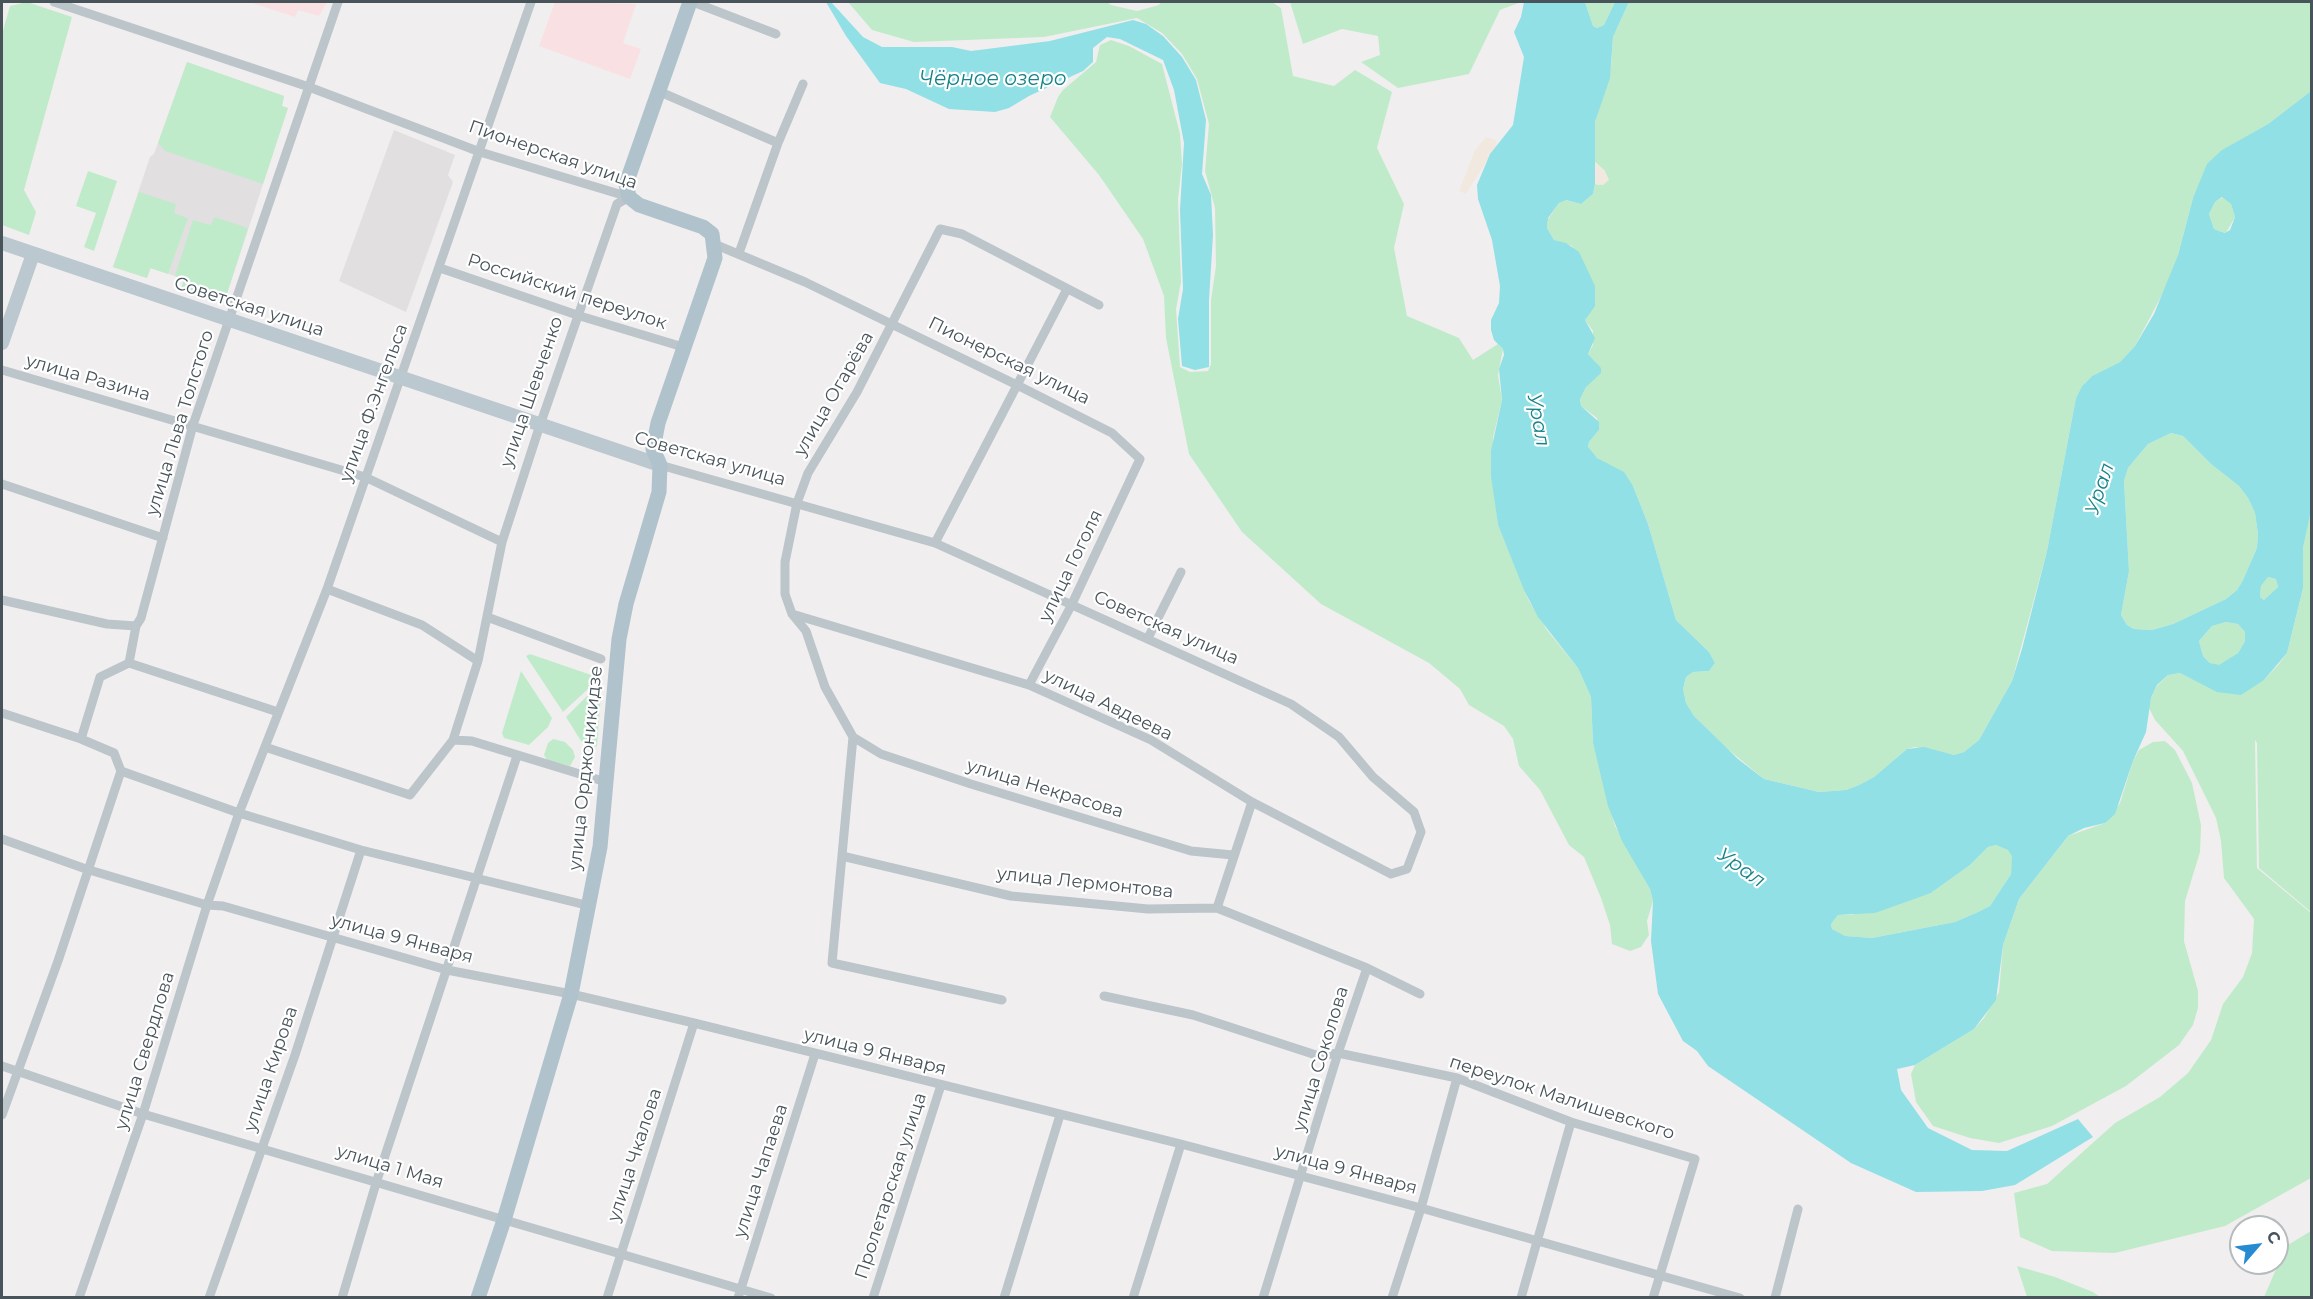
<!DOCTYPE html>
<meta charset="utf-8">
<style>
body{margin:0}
#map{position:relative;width:2313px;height:1299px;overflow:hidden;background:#f1eeef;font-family:Montserrat,sans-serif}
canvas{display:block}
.frame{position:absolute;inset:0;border:3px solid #48545a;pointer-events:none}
.north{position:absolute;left:2229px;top:1215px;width:60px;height:60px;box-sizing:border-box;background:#fff;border:2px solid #b6bbbd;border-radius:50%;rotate:62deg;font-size:16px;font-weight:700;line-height:24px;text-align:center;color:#48545a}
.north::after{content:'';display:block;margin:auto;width:21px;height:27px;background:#278bd3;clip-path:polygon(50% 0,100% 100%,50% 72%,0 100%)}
</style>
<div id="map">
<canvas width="2313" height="1299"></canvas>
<div class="frame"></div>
<div class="north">С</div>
</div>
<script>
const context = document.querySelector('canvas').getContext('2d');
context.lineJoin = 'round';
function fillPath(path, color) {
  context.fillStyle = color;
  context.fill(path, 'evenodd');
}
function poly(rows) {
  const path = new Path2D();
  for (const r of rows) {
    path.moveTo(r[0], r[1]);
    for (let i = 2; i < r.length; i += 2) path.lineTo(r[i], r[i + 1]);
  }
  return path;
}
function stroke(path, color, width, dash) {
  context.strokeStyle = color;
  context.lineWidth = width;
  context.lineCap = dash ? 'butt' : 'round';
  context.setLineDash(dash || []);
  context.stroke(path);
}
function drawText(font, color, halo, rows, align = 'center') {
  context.font = font + ' Montserrat,sans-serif';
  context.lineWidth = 4.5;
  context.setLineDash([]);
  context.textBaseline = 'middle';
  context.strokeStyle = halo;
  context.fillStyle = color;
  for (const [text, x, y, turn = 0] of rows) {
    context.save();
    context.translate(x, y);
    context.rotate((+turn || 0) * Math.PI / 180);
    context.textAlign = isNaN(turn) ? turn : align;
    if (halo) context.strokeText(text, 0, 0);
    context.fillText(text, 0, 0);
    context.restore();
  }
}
fillPath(poly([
 [187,62,284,96,282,106,288,108,224,303,181,289,184,279,151,268,147,278,113,267,150,157,154,154],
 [394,130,455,155,448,175,453,182,406,312,339,281]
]), '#e2dfe0');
fillPath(poly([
 [249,2,327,2,319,16,298,10,295,17],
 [555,2,636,4,623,43,641,49,630,79,539,46]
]), '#f9e0e2');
fillPath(poly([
 [27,2,72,17,24,190,36,212,29,235,2,225,2,34,10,6],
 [848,2,1107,2,1111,5,1137,11,1159,5,1161,2,1272,2,1281,8,1293,76,1334,86,1355,70,1392,92,1377,148,1404,204,1394,248,1407,316,1459,338,1473,360,1498,344,1503,349,1498,375,1502,400,1493,438,1494,494,1498,525,1529,601,1547,630,1578,668,1591,697,1593,743,1615,826,1650,889,1653,901,1647,921,1649,935,1641,947,1630,951,1612,944,1610,925,1601,898,1584,857,1569,845,1540,790,1519,766,1513,739,1504,726,1469,705,1460,689,1429,663,1321,604,1242,532,1189,454,1166,338,1164,296,1143,239,1099,175,1050,117,1058,97,1063,90,1096,62,1100,45,1111,40,1129,46,1162,64,1180,134,1182,164,1178,199,1181,282,1176,309,1180,367,1190,372,1208,371,1211,364,1211,300,1216,266,1215,208,1205,171,1209,124,1197,79,1182,54,1162,33,1137,18,1044,37,914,42,872,30],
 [1290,2,1521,2,1500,10,1469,74,1398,88,1361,62,1380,55,1378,36,1342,29,1303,44],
 [1585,2,1615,2,1604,25,1597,28,1593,26],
 [1629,2,2311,2,2311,91,2268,124,2235,143,2193,198,2178,255,2165,289,2135,346,2120,362,2092,376,2082,386,2076,398,2047,551,2012,681,1979,740,1964,752,1954,755,1915,747,1907,749,1874,777,1859,785,1846,790,1819,792,1764,779,1724,746,1694,716,1686,703,1683,689,1686,677,1693,672,1709,671,1715,663,1709,652,1676,620,1648,524,1633,486,1591,453,1588,447,1589,442,1599,430,1597,418,1581,406,1580,399,1597,364,1588,354,1593,345,1593,331,1585,320,1589,312,1572,246,1554,240,1547,228,1548,219,1559,203,1565,200,1581,204,1593,194,1595,184,1599,185,1605,171,1594,161,1595,122,1611,67,1613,37],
 [187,62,284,96,282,106,288,108,263,184,165,151,158,143],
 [88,171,117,181,94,251,84,247,96,213,76,206],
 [139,192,176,204,174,213,188,218,168,274,150,268,147,278,113,267],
 [2223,197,2231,204,2235,217,2226,233,2214,229,2209,214,2215,202],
 [214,217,248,228,224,303,181,289,184,280,175,276,193,220,211,225],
 [2171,433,2183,436,2211,464,2239,486,2248,498,2255,513,2258,534,2257,548,2243,580,2237,590,2226,599,2173,624,2152,630,2134,629,2127,625,2121,615,2129,571,2124,481,2128,468,2148,444],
 [2311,505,2311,912,2259,868,2257,743,2255,740,2257,868,2311,913,2311,1178,2225,1226,2115,1253,2052,1251,2020,1237,2014,1193,2047,1184,2115,1123,2160,1097,2188,1073,2211,1040,2223,1004,2243,977,2252,953,2254,919,2224,878,2221,841,2216,818,2183,751,2155,720,2149,708,2151,698,2157,686,2168,675,2180,673,2205,685,2264,680,2278,665,2287,653,2303,588,2303,548],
 [2268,577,2276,579,2278,587,2264,600,2260,597,2261,586],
 [2226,622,2238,624,2245,632,2245,641,2238,653,2219,666,2210,663,2203,656,2199,641,2212,626],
 [530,654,600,678,563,712,526,656],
 [521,671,552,718,548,727,529,745,504,738,502,733],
 [602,681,597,746,593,748,581,741,566,717],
 [553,739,565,742,573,750,575,757,570,766,547,760,544,755,548,743],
 [2165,741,2175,750,2192,783,2201,825,2200,852,2185,901,2184,941,2198,991,2198,1008,2193,1025,2179,1045,2126,1086,2052,1126,1999,1143,1970,1138,1933,1126,1916,1102,1911,1074,1915,1065,1974,1029,1984,1018,1999,992,2003,945,2019,899,2068,836,2105,823,2120,803,2133,761,2139,750,2153,742],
 [1996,845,2009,850,2013,856,2011,874,1990,906,1978,912,1955,922,1872,938,1844,936,1832,929,1831,924,1838,915,1851,915,1931,893,1970,865,1988,847],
 [2311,1231,2311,1297,2264,1297,2286,1246],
 [2017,1266,2055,1277,2093,1292,2100,1297,2027,1297]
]), '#c0ebca');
fillPath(poly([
 [1486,137,1496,140,1497,145,1466,194,1459,191,1475,150],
 [1594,161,1605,171,1609,180,1603,185,1595,184]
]), '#f1e9e0');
fillPath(poly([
 [826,2,831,2,863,37,882,47,952,47,971,51,1050,41,1133,20,1146,24,1163,36,1182,57,1196,80,1206,120,1202,174,1211,195,1213,235,1209,300,1209,367,1195,370,1182,366,1178,319,1183,289,1180,210,1184,143,1174,90,1163,60,1120,39,1107,37,1093,48,1093,62,1083,71,1029,96,1009,108,995,112,949,109,906,89,880,83,846,36],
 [1524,2,1585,2,1593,26,1597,28,1604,25,1615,2,1629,2,1613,37,1610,78,1595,122,1595,184,1593,194,1581,204,1566,200,1559,203,1548,218,1547,228,1554,240,1566,243,1579,252,1595,286,1595,306,1585,320,1595,338,1588,354,1601,368,1601,373,1586,387,1580,399,1581,406,1599,422,1599,430,1589,442,1588,447,1597,458,1624,472,1633,486,1648,524,1676,620,1709,652,1715,663,1709,671,1693,672,1686,677,1683,689,1686,703,1694,716,1738,759,1764,779,1819,792,1846,790,1859,785,1874,777,1907,749,1924,747,1954,755,1964,752,1979,740,2012,681,2022,649,2047,551,2076,398,2082,386,2092,376,2120,362,2135,346,2154,314,2178,255,2193,198,2207,164,2222,150,2268,124,2311,91,2312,505,2303,548,2303,588,2287,653,2264,680,2241,695,2217,692,2180,673,2168,675,2157,685,2151,698,2146,732,2133,761,2115,814,2105,823,2084,828,2068,836,2019,899,2003,945,1996,1000,1974,1029,1915,1065,1897,1069,1901,1090,1928,1128,1972,1150,2007,1151,2078,1119,2093,1137,2015,1185,1982,1191,1916,1192,1851,1163,1708,1066,1697,1051,1683,1041,1658,994,1651,941,1653,901,1650,889,1622,841,1608,806,1593,743,1591,697,1578,668,1538,617,1524,590,1498,525,1491,476,1491,451,1502,400,1499,369,1504,355,1503,349,1494,340,1491,330,1491,320,1499,303,1500,286,1492,240,1478,199,1477,185,1490,154,1513,125,1524,57,1514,32,1521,17],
 [2222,197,2231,204,2235,217,2230,230,2225,233,2214,229,2209,214,2215,202],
 [2171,433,2183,436,2211,464,2239,486,2248,498,2255,513,2258,534,2257,548,2243,580,2237,590,2226,599,2173,624,2152,630,2134,629,2127,625,2121,615,2129,571,2124,481,2128,468,2148,444],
 [2268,577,2276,579,2278,587,2264,600,2260,597,2261,586],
 [2226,622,2238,624,2245,632,2245,641,2238,653,2219,665,2210,663,2203,656,2199,641,2212,626],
 [1996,845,2008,850,2012,856,2011,874,1990,906,1978,912,1955,922,1872,938,1845,936,1832,929,1831,924,1838,915,1875,913,1931,893,1970,865,1988,847]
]), '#90e0e5');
stroke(poly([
 [54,2,309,87,480,152,629,197],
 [693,2,776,34],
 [658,91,778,143],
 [714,244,805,282,1017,385,1112,433,1140,459,1071,606,1029,685],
 [739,253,778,143,803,84],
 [440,268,580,316,683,347],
 [2,370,365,477,502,542],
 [660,465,935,543,1291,704,1339,737,1373,777,1414,812,1421,832,1407,869,1391,874,1252,802,1151,740,1029,685,792,614],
 [2,484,163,538],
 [935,543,1067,289],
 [327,589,422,625,478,661],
 [2,600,107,624,136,626],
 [487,617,601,659],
 [1148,638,1181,572],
 [129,663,278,712],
 [2,713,81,739,114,753,121,771,239,813,361,850,590,906],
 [853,737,881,754,971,784,1191,851,1233,855],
 [81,739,100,677,129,663,136,626,141,618,193,425,338,2],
 [453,740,472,741,606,782],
 [265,747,410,795,453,740,478,661,502,542,540,425,617,204,629,197],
 [2,839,86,869,207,905,223,906,447,970,571,994,694,1023,1181,1144,1421,1208,1740,1298],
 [842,856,1011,896,1148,909,1217,908,1367,968,1420,994],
 [1217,908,1252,802],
 [1104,996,1193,1015,1319,1056,1338,1053,1457,1078,1571,1122,1695,1159,1653,1298],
 [1002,1000,832,963,853,737,825,687,806,631,792,614,785,594,785,562,797,503,808,473,857,392,940,229,962,234,1099,305],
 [2,1066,143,1114,771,1298],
 [2,1115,58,961,121,771],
 [79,1298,143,1114,207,905,239,813,327,589,531,2],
 [209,1298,295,1055,361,850],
 [342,1298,377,1180,517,756],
 [607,1298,694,1023],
 [738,1298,815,1054],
 [873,1298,941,1085],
 [1004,1298,1060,1115],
 [1133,1298,1181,1144],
 [1263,1298,1338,1053,1367,968],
 [1392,1298,1421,1208,1457,1078],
 [1521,1298,1571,1122],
 [1775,1298,1798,1209]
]), '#bbc5ca', 9);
stroke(poly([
 [2,243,660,465],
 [2,343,33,254]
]), '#bbc8cf', 14);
stroke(poly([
 [478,1298,504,1220,571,994,600,847,619,639,626,604,659,492,660,465,653,449,658,423,715,258,712,234,703,227,639,205,629,197,626,184,690,2]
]), '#b0c2cb', 15);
drawText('18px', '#48545a', '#fff', [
 ["Пионерская улица",553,155,19],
 ["Российский переулок",567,292,18],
 ["Советская улица",249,307,18],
 ["Пионерская улица",1009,361,26],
 ["улица Разина",88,378,16],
 ["улица Шевченко",532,392,-71],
 ["улица Огарёва",834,394,-60],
 ["улица Ф.Энгельса",374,403,-70],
 ["улица Льва Толстого",180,423,-73],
 ["Советская улица",710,459,16],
 ["улица Гоголя",1071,566,-64],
 ["Советская улица",1166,628,24],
 ["улица Авдеева",1108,705,26],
 ["улица Орджоникидзе",586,768,-84],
 ["улица Некрасова",1045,789,17],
 ["улица Лермонтова",1085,883,6],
 ["улица 9 Января",402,939,15],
 ["улица Свердлова",145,1051,-73],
 ["улица 9 Января",875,1052,14],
 ["улица Соколова",1321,1059,-73],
 ["улица Кирова",271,1069,-71],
 ["переулок Малишевского",1562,1098,18],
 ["улица Чкалова",635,1155,-72],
 ["улица 1 Мая",390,1167,17],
 ["улица 9 Января",1346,1170,15],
 ["улица Чапаева",761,1171,-72],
 ["Пролетарская улица",891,1186,-72]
]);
drawText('italic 20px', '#168289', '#fff', [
 ["Чёрное озеро",993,79],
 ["Урал",1538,420,80],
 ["Урал",2100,489,-72],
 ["Урал",1741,868,35]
]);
</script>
